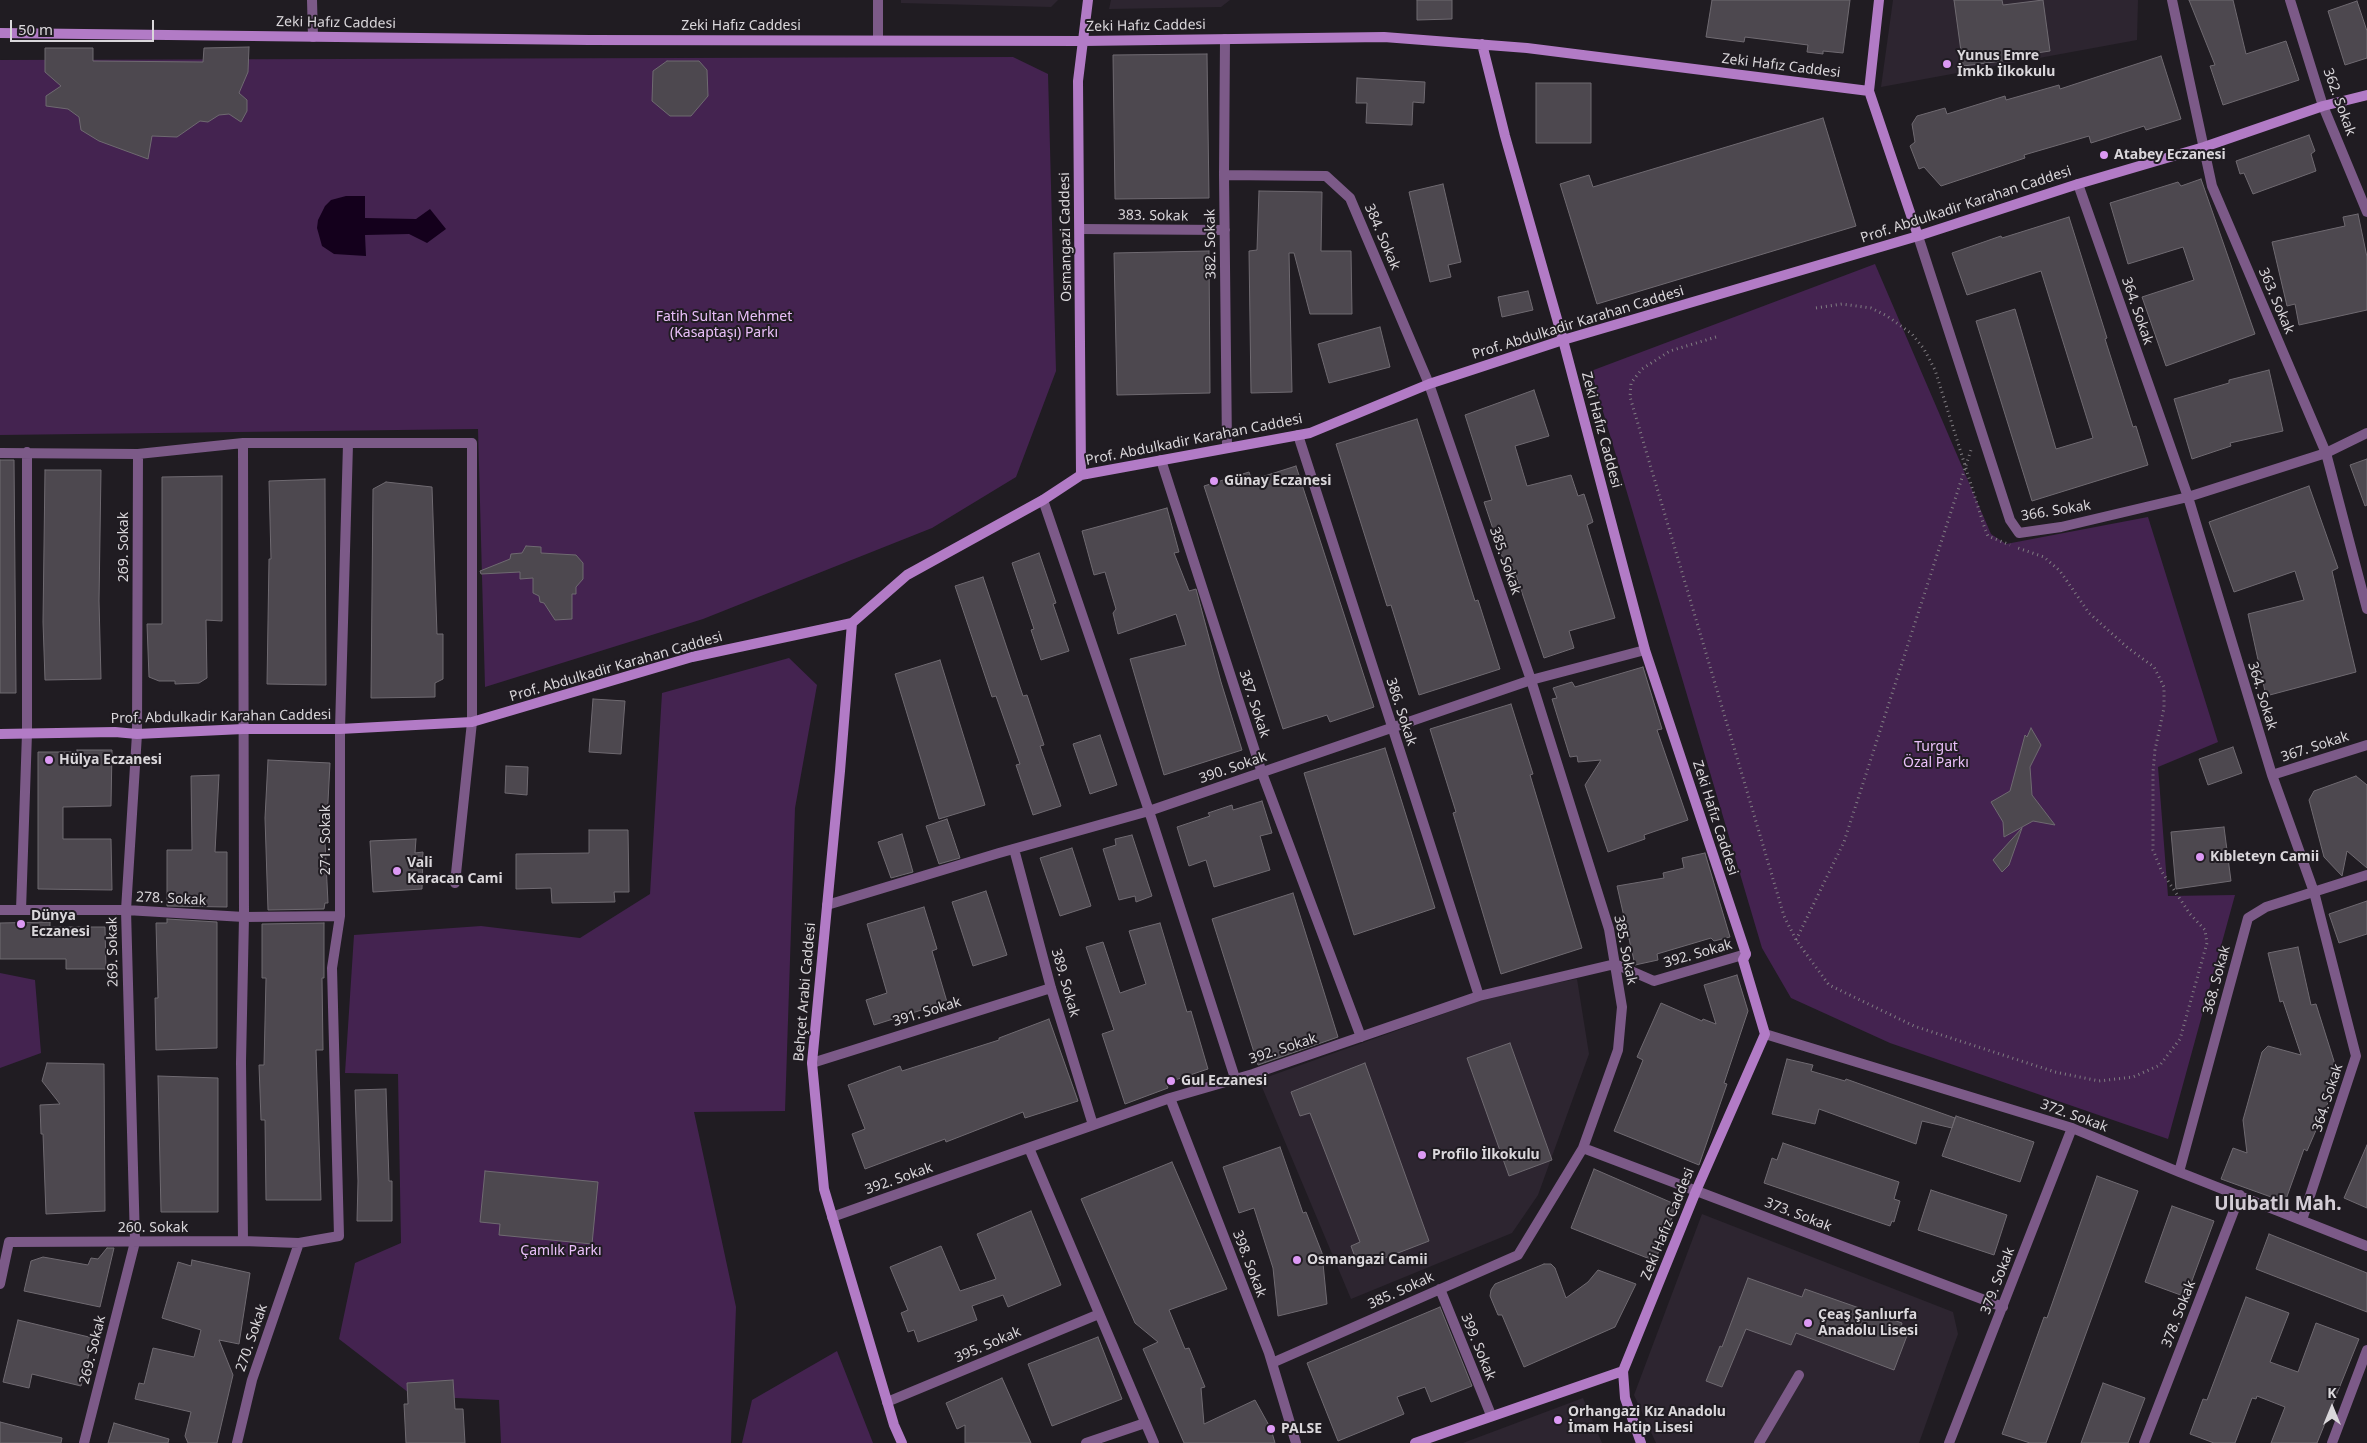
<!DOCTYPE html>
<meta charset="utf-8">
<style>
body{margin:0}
#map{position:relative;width:2367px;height:1443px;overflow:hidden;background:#201c22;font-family:"Noto Sans",sans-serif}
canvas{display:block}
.north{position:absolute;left:2307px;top:1383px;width:50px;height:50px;-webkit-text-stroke:4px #201c22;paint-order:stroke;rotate:0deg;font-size:14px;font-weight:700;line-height:20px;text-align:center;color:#dad7db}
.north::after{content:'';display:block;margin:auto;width:18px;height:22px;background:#dad7db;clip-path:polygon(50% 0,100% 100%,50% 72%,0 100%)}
.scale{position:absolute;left:10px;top:20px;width:144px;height:22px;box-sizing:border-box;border:2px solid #dad7db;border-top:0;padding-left:6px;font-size:15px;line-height:18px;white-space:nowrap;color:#dad7db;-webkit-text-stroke:4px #201c22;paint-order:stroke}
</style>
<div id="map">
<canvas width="2367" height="1443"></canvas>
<div class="north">K</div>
<div class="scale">50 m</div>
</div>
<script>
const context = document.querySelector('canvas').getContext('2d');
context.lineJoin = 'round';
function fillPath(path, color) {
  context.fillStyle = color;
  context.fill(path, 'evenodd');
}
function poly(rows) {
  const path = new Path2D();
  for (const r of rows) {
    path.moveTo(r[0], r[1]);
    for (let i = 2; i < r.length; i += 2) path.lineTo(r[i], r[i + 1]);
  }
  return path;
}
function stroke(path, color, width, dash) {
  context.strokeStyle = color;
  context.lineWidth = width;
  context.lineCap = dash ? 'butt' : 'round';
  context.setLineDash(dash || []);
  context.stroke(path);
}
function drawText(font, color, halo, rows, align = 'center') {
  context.font = font + ' "Noto Sans",sans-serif';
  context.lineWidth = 4;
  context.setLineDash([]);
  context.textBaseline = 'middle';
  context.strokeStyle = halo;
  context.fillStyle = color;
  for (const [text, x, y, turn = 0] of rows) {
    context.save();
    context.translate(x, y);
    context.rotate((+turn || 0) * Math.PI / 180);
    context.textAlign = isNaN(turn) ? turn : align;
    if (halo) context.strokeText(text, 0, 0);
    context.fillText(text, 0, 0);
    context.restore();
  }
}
fillPath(poly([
 [901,0,1058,0,1051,7,901,3],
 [1111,0,1230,0,1221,7,1109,9],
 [1893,0,2138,0,2137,40,1881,87],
 [1577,979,1589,1054,1538,1195,1512,1233,1351,1299,1259,1080,1499,994],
 [1702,1214,1953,1312,1958,1334,1919,1443,1656,1443,1634,1395],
 [1583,1398,1602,1443,1463,1443]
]), '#2d2530');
fillPath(poly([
 [1013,57,1048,74,1056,371,1016,477,932,528,703,619,485,687,478,429,0,435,0,60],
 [1875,264,1991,534,2006,544,2148,517,2218,742,2158,767,2168,896,2235,895,2168,1139,1890,1043,1791,998,1762,948,1591,371],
 [789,658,817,685,795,808,785,1111,694,1112,736,1307,731,1443,501,1443,499,1400,413,1396,339,1339,355,1263,401,1243,398,1074,345,1073,354,935,481,926,580,938,650,894,662,693],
 [0,973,35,980,41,1053,0,1068],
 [837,1351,873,1443,742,1443,752,1400]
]), '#442350');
fillPath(poly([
 [346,196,365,196,365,218,416,219,430,209,446,229,427,243,409,234,365,235,366,256,334,254,322,246,317,228,318,220,325,206,331,200]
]), '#14001c');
const building = poly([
 [1417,0,1452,0,1452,19,1417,20,1417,0],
 [1712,0,1850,0,1843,53,1823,51,1823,54,1807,52,1808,45,1745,37,1744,42,1706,37,1712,0],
 [1954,0,2002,0,2003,5,2043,0,2050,51,2010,57,2010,60,1963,66,1954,0],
 [2189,0,2233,0,2246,54,2286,41,2299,80,2223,105,2210,66,2215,65,2189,0],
 [2357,1,2367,31,2367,58,2345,65,2328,11,2357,1],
 [249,47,248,72,239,93,247,100,247,111,241,122,229,114,219,115,208,122,200,121,177,137,152,136,148,159,99,141,81,130,79,117,68,109,46,106,46,96,61,86,45,72,45,48,93,48,93,61,203,62,204,48,249,47],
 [1207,54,1209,198,1115,199,1113,55,1207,54],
 [2161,56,2181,119,2146,130,2144,126,2091,143,2089,136,2024,155,2025,158,1941,186,1924,167,1919,169,1910,146,1915,142,1912,124,1917,116,1945,108,1947,114,2005,96,2006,100,2059,85,2060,89,2161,56],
 [667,61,699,61,707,70,708,96,691,116,670,116,652,101,653,71,667,61],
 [1357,78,1425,82,1424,103,1413,102,1412,125,1366,123,1367,103,1356,103,1357,78],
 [1536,83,1591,83,1591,143,1536,143,1536,83],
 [1823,118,1856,226,1597,304,1560,184,1589,175,1593,187,1823,118],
 [2309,135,2315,151,2311,154,2316,171,2253,194,2244,173,2240,174,2236,161,2309,135],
 [2201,179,2255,334,2166,366,2142,297,2194,280,2183,247,2128,264,2110,203,2178,182,2181,186,2201,179],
 [1443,184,1461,262,1448,265,1451,277,1430,282,1409,192,1443,184],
 [1259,191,1322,192,1321,251,1351,251,1352,314,1310,314,1294,253,1289,253,1292,392,1251,393,1249,251,1257,250,1259,191],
 [2358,214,2367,257,2367,310,2299,325,2295,304,2287,306,2272,242,2345,226,2343,217,2358,214],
 [2069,217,2107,338,2105,339,2133,427,2136,426,2148,465,2032,501,1976,321,2015,309,2056,449,2093,438,2041,271,1967,295,1952,253,2001,236,2002,238,2069,217],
 [1209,251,1210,393,1117,395,1114,253,1209,251],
 [1528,291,1533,310,1502,317,1498,297,1528,291],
 [1380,327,1390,367,1329,383,1318,344,1380,327],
 [2269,370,2283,431,2230,443,2231,446,2192,459,2174,399,2229,383,2229,380,2269,370],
 [1534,390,1549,436,1515,446,1527,486,1571,475,1578,496,1584,494,1593,522,1587,525,1615,618,1569,631,1574,648,1544,658,1514,569,1507,571,1484,502,1492,500,1465,415,1534,390],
 [1417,419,1475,601,1478,600,1500,669,1419,695,1391,605,1387,606,1336,444,1417,419],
 [2367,459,2367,505,2365,506,2350,465,2367,459],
 [0,460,14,460,16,693,0,693,0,460],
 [1296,466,1374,707,1330,722,1327,715,1283,729,1204,486,1249,472,1252,480,1296,466],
 [45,470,101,470,99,601,101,679,45,680,43,622,45,470],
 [222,476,222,621,206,620,207,678,199,683,175,684,175,681,159,681,149,677,147,624,162,624,162,477,222,476],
 [325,479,326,685,267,684,269,559,271,559,269,481,325,479],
 [386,482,432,487,437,634,443,634,443,679,435,683,435,697,371,698,373,489,386,482],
 [2309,486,2338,568,2332,571,2356,672,2266,696,2248,614,2304,600,2295,571,2234,592,2209,522,2309,486],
 [1167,508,1179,552,1174,553,1189,591,1196,589,1221,682,1242,750,1164,775,1130,659,1186,645,1176,614,1118,634,1113,613,1116,609,1105,572,1094,575,1082,531,1167,508],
 [526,546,541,547,541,553,576,555,583,563,583,579,576,587,576,594,572,594,572,619,555,620,544,603,540,602,539,596,533,593,533,578,520,579,520,572,481,574,480,571,510,559,511,554,522,553,526,546],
 [1039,553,1056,603,1053,604,1069,651,1041,660,1031,630,1034,629,1012,563,1039,553],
 [983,577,1023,696,1027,695,1044,745,1040,746,1061,806,1033,815,1016,765,1020,764,996,696,992,697,955,586,983,577],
 [940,660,985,805,939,819,895,674,940,660],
 [1643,667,1662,729,1657,730,1688,820,1644,835,1645,839,1608,852,1585,785,1601,760,1578,762,1577,756,1570,757,1552,699,1557,698,1553,688,1572,682,1575,687,1643,667],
 [593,699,625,701,621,754,589,752,593,699],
 [1511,704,1533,774,1530,775,1582,948,1501,974,1453,813,1456,812,1430,729,1511,704],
 [2031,728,2041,745,2030,767,2032,795,2055,825,2033,821,2004,837,2003,822,1991,802,2010,791,2025,735,2027,737,2031,728],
 [1100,735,1117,785,1090,794,1073,744,1100,735],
 [2233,747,2242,773,2208,785,2199,759,2233,747],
 [1385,748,1435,908,1354,935,1304,773,1385,748],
 [77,750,112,750,111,806,63,807,63,839,111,839,112,890,38,889,38,752,77,752,77,750],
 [268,760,330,763,327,821,324,821,328,903,325,903,324,909,268,910,265,818,268,760],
 [506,766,528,767,527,795,505,793,506,766],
 [219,775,215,852,227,852,227,907,167,906,167,850,192,850,191,776,219,775],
 [2356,776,2367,785,2367,868,2347,851,2342,876,2324,857,2309,800,2314,791,2356,776],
 [1262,801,1272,833,1260,836,1270,870,1214,887,1206,860,1189,866,1177,827,1210,816,1208,813,1232,805,1233,810,1262,801],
 [947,819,960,858,939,864,926,826,947,819],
 [2224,827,2231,881,2176,889,2171,832,2224,827],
 [2022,828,2009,865,2002,872,1993,860,2022,828],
 [589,830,628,830,629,892,614,892,615,902,552,903,551,888,516,889,516,854,589,853,589,830],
 [902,834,913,872,891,878,878,842,902,834],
 [1132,835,1152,896,1136,902,1135,896,1119,900,1103,849,1116,845,1115,839,1132,835],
 [416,839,415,853,423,852,422,889,373,892,370,841,416,839],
 [1072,848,1091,906,1060,916,1040,858,1072,848],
 [1705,853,1730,937,1714,941,1711,938,1657,954,1658,960,1635,965,1617,886,1664,878,1663,873,1684,868,1682,858,1705,853],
 [986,891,1007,955,973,966,952,902,986,891],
 [1293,893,1338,1037,1258,1065,1212,919,1293,893],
 [2367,901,2367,934,2339,943,2329,914,2367,901],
 [924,907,937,949,932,951,947,1002,874,1025,866,1000,887,993,867,924,924,907],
 [167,919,217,922,217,1048,156,1050,155,998,158,998,156,923,167,923,167,919],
 [50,922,50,927,105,927,106,969,66,969,66,959,0,959,0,923,50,922],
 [324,923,324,978,322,978,323,1050,316,1050,321,1200,266,1200,265,1120,261,1120,259,1065,264,1065,266,978,262,978,262,924,324,923],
 [1160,923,1187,1012,1191,1011,1208,1069,1166,1083,1168,1088,1125,1104,1102,1034,1114,1030,1086,947,1103,942,1120,993,1146,984,1129,931,1160,923],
 [2298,947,2311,1005,2316,1004,2339,1077,2307,1151,2304,1149,2285,1202,2221,1179,2233,1148,2247,1153,2243,1120,2262,1052,2268,1046,2301,1055,2283,1001,2280,1002,2268,953,2298,947],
 [1737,975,1748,1011,1724,1083,1727,1084,1699,1165,1614,1131,1643,1060,1637,1057,1661,1003,1702,1021,1703,1019,1716,1024,1704,985,1737,975],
 [1049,1019,1078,1101,1025,1118,1023,1112,946,1142,945,1139,865,1169,852,1134,865,1129,848,1085,900,1066,902,1071,999,1040,999,1038,1049,1019],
 [1510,1043,1552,1160,1509,1176,1467,1058,1510,1043],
 [1787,1059,1813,1065,1811,1071,1845,1081,1846,1079,1955,1118,1952,1128,1922,1121,1916,1144,1819,1109,1815,1124,1772,1114,1787,1059],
 [47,1063,104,1064,105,1211,46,1214,43,1134,41,1134,40,1105,60,1104,42,1081,47,1063],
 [1365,1063,1429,1241,1359,1268,1351,1246,1360,1242,1310,1113,1300,1116,1291,1092,1365,1063],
 [158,1076,218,1078,218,1212,161,1212,158,1076],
 [386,1089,389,1181,392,1181,392,1221,357,1221,358,1181,355,1090,386,1089],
 [1956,1116,2034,1142,2020,1182,1942,1156,1956,1116],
 [1783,1143,1899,1182,1894,1199,1900,1201,1894,1222,1892,1221,1890,1226,1764,1183,1772,1158,1777,1160,1783,1143],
 [2367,1145,2367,1208,2344,1198,2367,1145],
 [1280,1147,1303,1213,1306,1212,1322,1253,1327,1304,1278,1316,1273,1268,1254,1208,1239,1213,1223,1167,1280,1147],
 [1172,1162,1227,1289,1169,1310,1185,1349,1189,1348,1205,1387,1201,1388,1204,1424,1255,1400,1271,1429,1275,1443,1184,1443,1143,1349,1158,1342,1135,1323,1081,1199,1172,1162],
 [1594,1169,1677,1205,1655,1261,1571,1228,1594,1169],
 [485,1171,598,1182,592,1244,499,1235,500,1224,480,1222,485,1171],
 [2097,1176,2138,1191,2046,1443,2030,1443,2002,1434,2044,1317,2047,1318,2097,1176],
 [1931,1190,2007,1215,1994,1255,1918,1230,1931,1190],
 [2172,1206,2214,1221,2186,1297,2145,1282,2172,1206],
 [1031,1211,1061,1285,1008,1307,1003,1295,972,1306,977,1320,918,1342,914,1330,908,1332,901,1313,908,1310,890,1267,941,1246,960,1291,996,1279,977,1234,1031,1211],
 [2269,1234,2367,1273,2367,1312,2256,1269,2269,1234],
 [107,1248,114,1248,100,1307,24,1291,31,1261,43,1257,88,1265,91,1258,98,1259,107,1248],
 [192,1260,250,1273,239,1344,219,1340,233,1375,217,1443,188,1443,185,1436,191,1412,135,1399,139,1383,144,1384,153,1348,194,1357,201,1330,162,1318,178,1262,191,1266,192,1260],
 [1544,1264,1551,1264,1555,1268,1566,1298,1588,1282,1598,1270,1636,1284,1615,1327,1524,1367,1502,1315,1498,1315,1490,1296,1491,1290,1495,1284,1544,1264],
 [1748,1278,1802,1297,1805,1289,1902,1323,1900,1331,1908,1333,1894,1370,1796,1333,1791,1345,1746,1329,1722,1387,1706,1381,1720,1346,1722,1347,1748,1278],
 [2246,1297,2289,1313,2270,1362,2298,1372,2316,1323,2359,1339,2317,1443,2271,1443,2285,1407,2257,1396,2256,1399,2252,1398,2235,1443,2214,1443,2190,1434,2203,1399,2207,1400,2246,1297],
 [1440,1307,1472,1386,1431,1402,1425,1387,1397,1397,1404,1414,1338,1441,1307,1363,1440,1307],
 [18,1320,93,1338,81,1386,32,1374,29,1388,3,1382,18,1320],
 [1098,1337,1122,1399,1052,1426,1028,1364,1098,1337],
 [1002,1378,1031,1443,965,1443,965,1425,957,1429,946,1403,1002,1378],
 [453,1380,455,1409,463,1409,465,1443,406,1443,404,1404,408,1404,407,1383,453,1380],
 [2103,1383,2145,1398,2128,1443,2081,1443,2103,1383],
 [0,1422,62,1438,61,1443,0,1443,0,1422],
 [114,1423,169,1439,168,1443,108,1443,114,1423]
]);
fillPath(building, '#4d484f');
stroke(building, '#6f6a71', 1);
stroke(poly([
 [1816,308,1842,304,1871,308,1887,316,1912,334,1924,349,1935,370,1985,529,1988,536,2010,545],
 [1716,337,1670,351,1642,369,1631,383,1630,397,1784,916,1796,940,1829,985,1914,1026,2055,1072,2099,1081,2133,1077,2160,1065,2180,1039,2207,943,2205,930,2190,914,2162,872,2153,850,2153,772,2155,750,2164,708,2164,687,2154,667,2128,648,2089,613,2060,571,2044,557,2018,548],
 [1796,940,1844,842,1971,450]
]), '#807d82', 3, [1, 4]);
stroke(poly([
 [1759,1443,1799,1375]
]), '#7c5a88', 10);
stroke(poly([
 [312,0,313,37],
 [2172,0,2212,186,2326,453,2367,609],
 [2290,0,2323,106,2367,212],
 [1225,39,1224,175,1227,448],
 [878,40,878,0],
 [1224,175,1326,176,1350,198,1429,384,1531,680,1609,929,1622,1007,1618,1050,1583,1148,1518,1255,1272,1363],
 [2078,184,2188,497,2272,775,2314,892,2356,1056,2302,1220],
 [1080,229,1225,230],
 [1918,236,2010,520,2019,533,2061,527,2188,497,2326,453,2367,433],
 [1298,435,1479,996],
 [243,443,244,917,241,1062,243,1241],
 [0,453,138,454,243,443,472,443,472,722,455,883],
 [1161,460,1262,773,1361,1037],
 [1043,500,1149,811,1235,1078],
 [2272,775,2367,745],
 [1014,849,1051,988,1093,1125],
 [827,905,999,853,1149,811,1531,680,1645,650],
 [0,910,126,910,244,917,340,916],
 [21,910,27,733,27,452],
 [1765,1034,2072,1128,2179,1172,2367,1246],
 [812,1063,1051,988],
 [1170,1098,1269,1353,1296,1443],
 [1029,1148,1154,1443],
 [1583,1148,2003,1307],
 [2179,1172,2248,918,2266,907,2367,875],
 [832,1217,1170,1098,1253,1074,1479,996,1615,964,1654,981,1746,954],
 [0,1284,9,1242,243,1241,299,1243,339,1236,332,968,340,916,340,729,348,444],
 [1440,1289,1491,1415],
 [887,1402,1099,1314],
 [84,1443,135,1242,126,910,137,734,138,454],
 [237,1443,252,1380,299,1243],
 [1086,1443,1145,1423],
 [1949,1443,2072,1128],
 [2144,1443,2240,1195],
 [2332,1443,2367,1350]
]), '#7c5a88', 10);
stroke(poly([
 [1879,0,1869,91,1918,236],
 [0,33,589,40,1083,41,1384,37,1527,48,1869,91],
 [1081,475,1078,81,1088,0],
 [852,623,840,771,812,1063,824,1189,894,1425,902,1443],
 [0,734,115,732,137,734,243,729,340,729,472,722,692,657,852,623,907,575,1043,500,1081,475,1310,433,1429,384,1563,340,1918,236,2078,184,2204,147,2323,106,2367,95],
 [1623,1371,1625,1398,1641,1443],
 [1415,1443,1623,1371,1696,1191,1765,1034,1743,960,1746,954,1645,650,1563,340,1505,136,1482,44]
]), '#b27bc6', 10);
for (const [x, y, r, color] of [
 [1947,64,5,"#dc99f4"],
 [2104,155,5,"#dc99f4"],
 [1214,481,5,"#dc99f4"],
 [49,760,5,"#dc99f4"],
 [2200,857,5,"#dc99f4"],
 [397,871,5,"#dc99f4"],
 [21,924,5,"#dc99f4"],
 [1171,1081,5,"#dc99f4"],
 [1422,1155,5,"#dc99f4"],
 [1297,1260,5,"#dc99f4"],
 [1808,1323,5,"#dc99f4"],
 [1558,1420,5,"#dc99f4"],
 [1271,1429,5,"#dc99f4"]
]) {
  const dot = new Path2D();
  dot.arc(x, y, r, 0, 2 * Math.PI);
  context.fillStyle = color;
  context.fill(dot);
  stroke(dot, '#201c22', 2);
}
drawText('14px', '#dad7db', '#201c22', [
 ["Zeki Hafız Caddesi",336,23,1],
 ["Zeki Hafız Caddesi",741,26],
 ["Zeki Hafız Caddesi",1146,26,-1],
 ["Zeki Hafız Caddesi",1781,66,7],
 ["362. Sokak",2339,102,70],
 ["Prof. Abdulkadir Karahan Caddesi",1966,205,-18],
 ["383. Sokak",1153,216,1],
 ["Osmangazi Caddesi",1066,237,-91],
 ["384. Sokak",1382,237,67],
 ["382. Sokak",1211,244,-91],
 ["363. Sokak",2276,301,67],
 ["364. Sokak",2137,311,71],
 ["Prof. Abdulkadir Karahan Caddesi",1578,323,-17],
 ["Zeki Hafız Caddesi",1601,430,75],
 ["Prof. Abdulkadir Karahan Caddesi",1194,440,-11],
 ["366. Sokak",2056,511,-9],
 ["269. Sokak",124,547,-90],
 ["385. Sokak",1505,561,71],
 ["Prof. Abdulkadir Karahan Caddesi",616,667,-16],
 ["364. Sokak",2262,696,73],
 ["387. Sokak",1254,704,72],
 ["386. Sokak",1401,712,72],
 ["Prof. Abdulkadir Karahan Caddesi",221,717,-1],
 ["367. Sokak",2315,747,-18],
 ["390. Sokak",1233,768,-19],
 ["Zeki Hafız Caddesi",1715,818,72],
 ["271. Sokak",326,840,-90],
 ["278. Sokak",171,899,3],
 ["385. Sokak",1625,950,79],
 ["269. Sokak",113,952,-91],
 ["392. Sokak",1698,954,-16],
 ["368. Sokak",2217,980,-75],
 ["389. Sokak",1065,983,74],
 ["Behçet Arabi Caddesi",805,992,-85],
 ["391. Sokak",927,1012,-17],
 ["392. Sokak",1283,1049,-18],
 ["364. Sokak",2328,1098,-72],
 ["372. Sokak",2074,1116,20],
 ["392. Sokak",899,1179,-19],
 ["373. Sokak",1798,1215,21],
 ["Zeki Hafız Caddesi",1668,1224,-68],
 ["260. Sokak",153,1228],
 ["398. Sokak",1249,1264,69],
 ["379. Sokak",1998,1281,-69],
 ["385. Sokak",1401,1291,-24],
 ["378. Sokak",2179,1314,-69],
 ["270. Sokak",252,1338,-71],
 ["395. Sokak",988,1345,-23],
 ["399. Sokak",1478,1347,68],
 ["269. Sokak",93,1350,-76]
]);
drawText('bold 14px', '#dad7db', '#201c22', [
 ["Yunus Emre",1957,56],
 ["İmkb İlkokulu",1957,72],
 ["Atabey Eczanesi",2114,155],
 ["Günay Eczanesi",1224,481],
 ["Hülya Eczanesi",59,760],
 ["Kıbleteyn Camii",2210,857],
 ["Vali",407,863],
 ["Karacan Cami",407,879],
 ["Dünya",31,916],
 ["Eczanesi",31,932],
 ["Gul Eczanesi",1181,1081],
 ["Profilo İlkokulu",1432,1155],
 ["Osmangazi Camii",1307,1260],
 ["Çeaş Şanlıurfa",1818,1315],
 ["Anadolu Lisesi",1818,1331],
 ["Orhangazi Kız Anadolu",1568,1412],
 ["İmam Hatip Lisesi",1568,1428],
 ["PALSE",1281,1429]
], 'left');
drawText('14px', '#eac0fa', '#201c22', [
 ["Fatih Sultan Mehmet",724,317],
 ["(Kasaptaşı) Parkı",724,333],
 ["Turgut",1936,747],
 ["Özal Parkı",1936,763],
 ["Çamlık Parkı",561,1251]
]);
drawText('bold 19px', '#d3cdd6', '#201c22', [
 ["Ulubatlı Mah.",2278,1205]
]);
</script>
